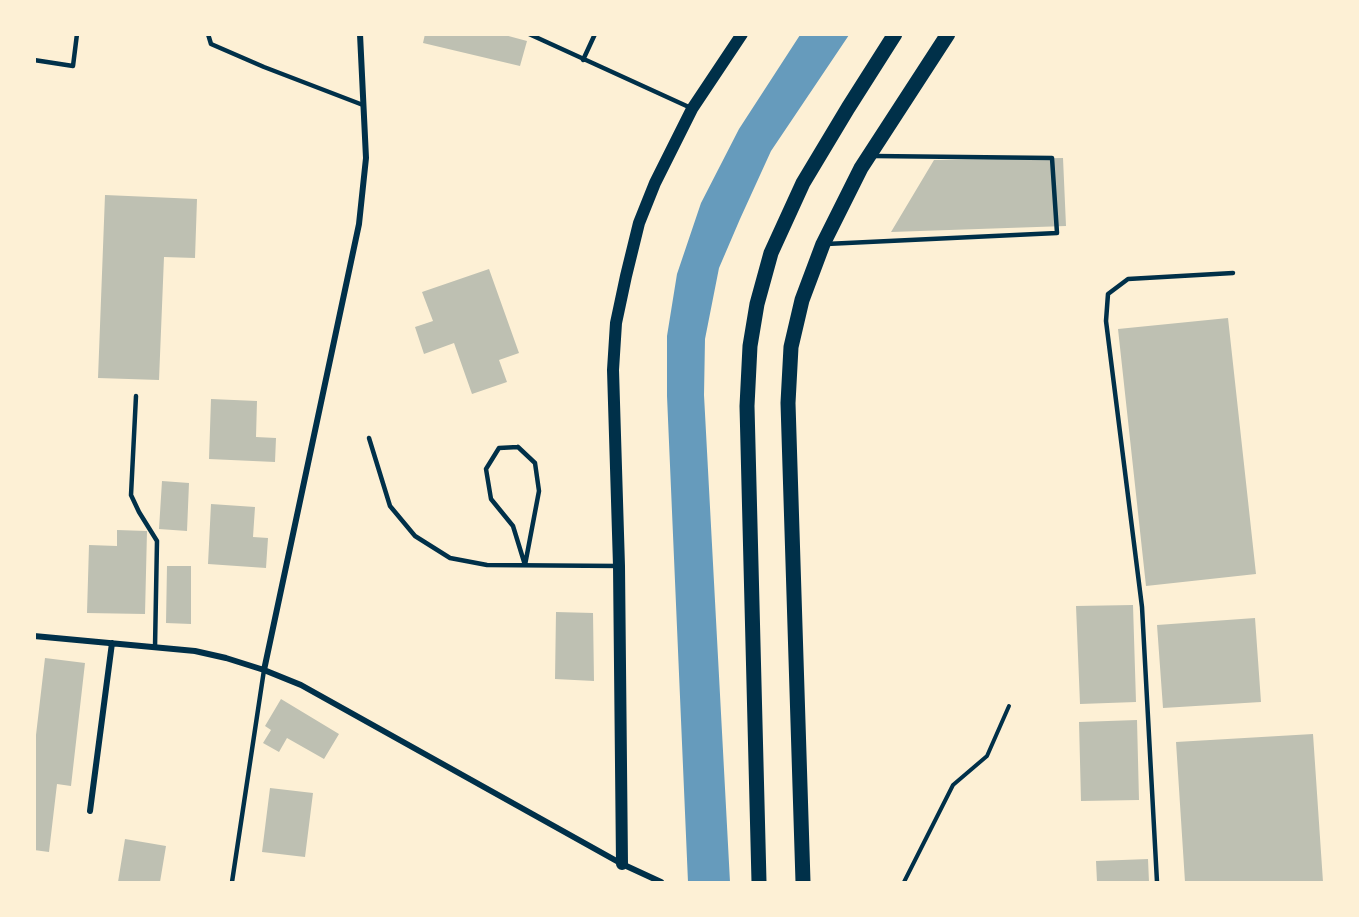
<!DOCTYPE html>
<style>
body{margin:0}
#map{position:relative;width:1359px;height:917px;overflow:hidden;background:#fdf0d5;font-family:Rubik,sans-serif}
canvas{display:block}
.frame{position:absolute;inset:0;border:36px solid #fdf0d5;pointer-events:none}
</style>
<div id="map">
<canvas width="1359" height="917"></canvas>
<div class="frame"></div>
</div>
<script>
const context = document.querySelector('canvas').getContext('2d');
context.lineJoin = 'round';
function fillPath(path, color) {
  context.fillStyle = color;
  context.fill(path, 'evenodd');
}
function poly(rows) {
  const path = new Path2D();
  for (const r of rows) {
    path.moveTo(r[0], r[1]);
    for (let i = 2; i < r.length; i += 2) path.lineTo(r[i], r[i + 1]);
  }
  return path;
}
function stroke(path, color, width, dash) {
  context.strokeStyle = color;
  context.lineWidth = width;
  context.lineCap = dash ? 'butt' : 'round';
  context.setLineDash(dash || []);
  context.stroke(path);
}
fillPath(poly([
 [800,35,849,35,771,151,740,219,719,268,705,339,704,395,730,882,688,882,667,396,667,336,677,274,701,203,739,129]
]), '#669bbc');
fillPath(poly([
 [425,34,501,34,527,41,520,66,423,43],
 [1063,158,1066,226,891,232,934,160],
 [105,195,197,199,195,258,164,257,159,380,98,378],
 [489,269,519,353,499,360,507,382,472,394,454,343,424,354,415,327,433,321,422,292],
 [1228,318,1256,574,1146,586,1118,329],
 [211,399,257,401,256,437,276,438,275,462,209,459],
 [162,481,189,483,187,531,159,529],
 [211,504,255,507,253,537,268,538,266,568,208,564],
 [117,530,147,531,145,614,87,613,89,545,117,546],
 [167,566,191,566,191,624,166,623],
 [1133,605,1136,702,1080,704,1076,606],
 [556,612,593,613,594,681,555,679],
 [1255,618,1261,702,1163,708,1157,625],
 [45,658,85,663,71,786,57,784,49,852,34,850,34,752],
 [281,699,339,734,324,759,287,738,279,752,263,743,271,730,265,726],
 [1137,720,1139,800,1081,801,1079,722],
 [1313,734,1323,882,1185,882,1176,742],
 [270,788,313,793,305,857,262,852],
 [125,839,166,846,160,882,118,882],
 [1148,859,1149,882,1097,882,1096,861]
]), '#bec0b2');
stroke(poly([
 [904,882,953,785,987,756,1009,706]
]), '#003049', 4);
stroke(poly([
 [208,34,211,44,264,67,363,105],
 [529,34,691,108],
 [34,60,73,66,77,34],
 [583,60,595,34],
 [826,244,1057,233,1052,158,874,156],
 [136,396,131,495,139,512,157,541,155,647],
 [369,438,390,506,415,536,450,558,487,565,619,566],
 [518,447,535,463,539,491,525,565,513,526,491,499,486,469,499,448,518,447],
 [232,882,264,670],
 [1157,882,1142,607,1106,321,1108,294,1128,279,1233,273]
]), '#003049', 4.5);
stroke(poly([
 [34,636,195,651,226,658,264,670,301,685,622,864,661,882],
 [264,670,359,224,366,158,360,34],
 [90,811,112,643]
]), '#003049', 6);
stroke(poly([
 [622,864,619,566,613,370,616,323,626,276,639,223,655,183,692,109,742,34]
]), '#003049', 12);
stroke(poly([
 [759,882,747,406,750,346,757,304,771,253,803,183,848,108,895,34],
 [803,882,788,403,791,347,802,300,823,244,861,168,948,34]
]), '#003049', 15);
</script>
